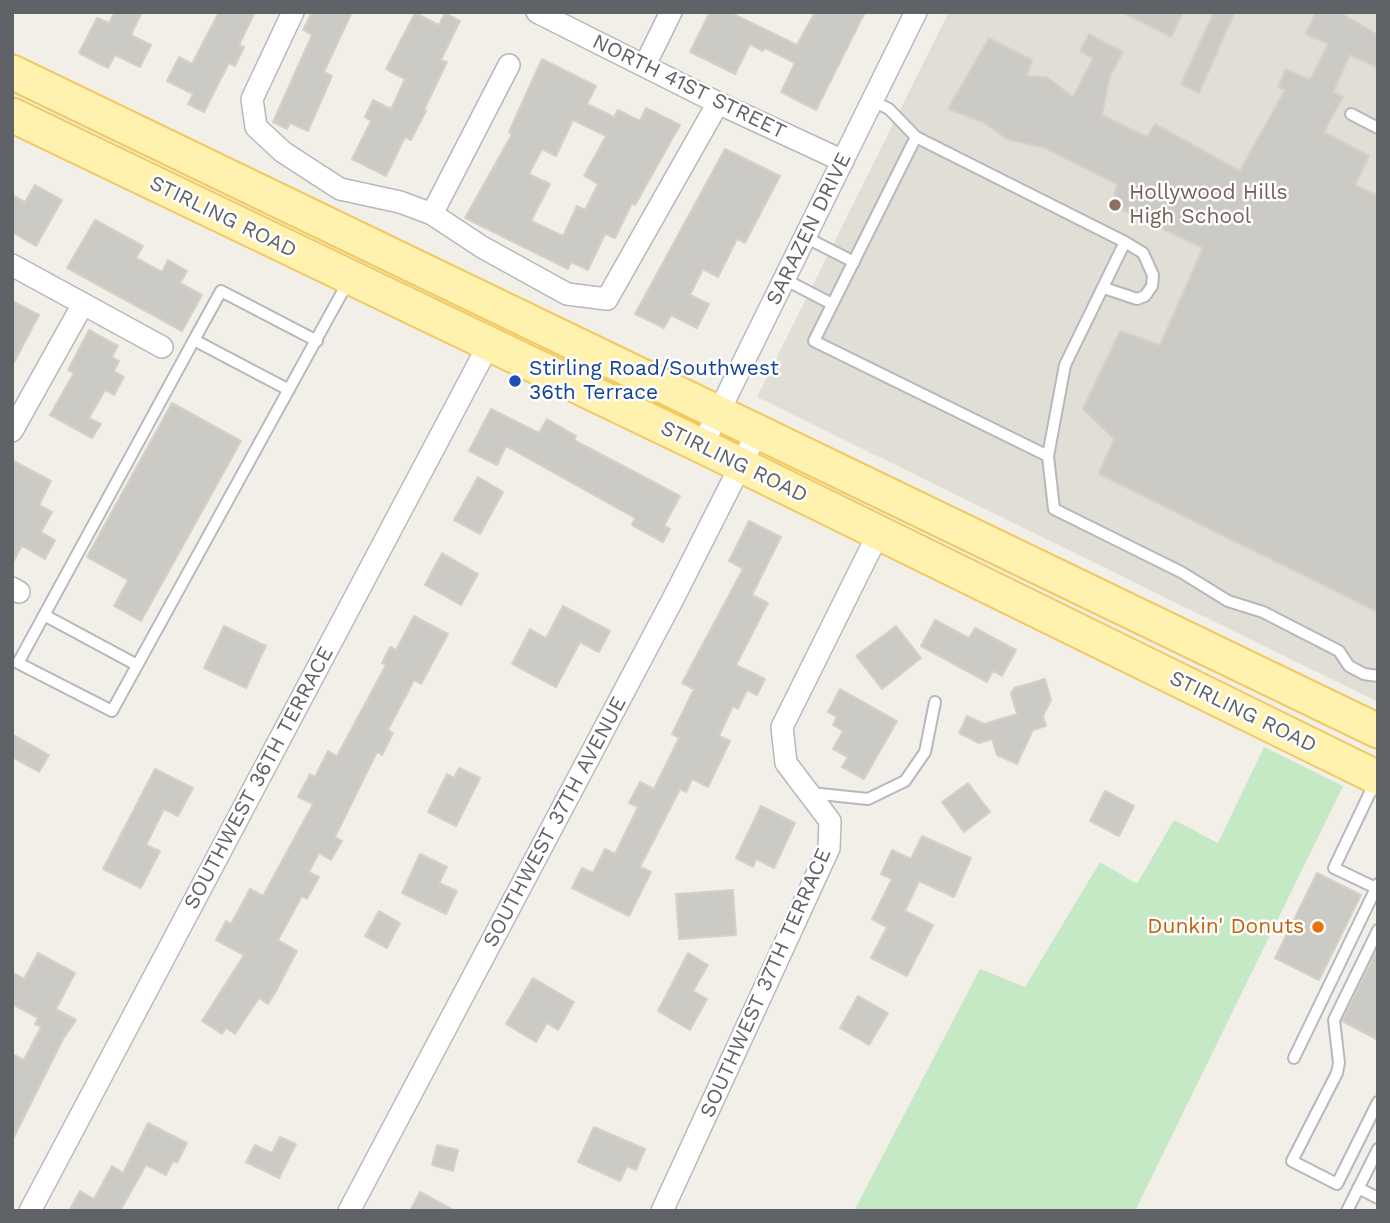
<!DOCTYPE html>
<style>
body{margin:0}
#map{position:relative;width:1390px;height:1223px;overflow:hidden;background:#f1efe8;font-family:"Work Sans",sans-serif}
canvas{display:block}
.frame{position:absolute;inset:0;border:14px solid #5f6368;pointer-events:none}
</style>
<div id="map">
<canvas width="1390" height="1223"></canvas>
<div class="frame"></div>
</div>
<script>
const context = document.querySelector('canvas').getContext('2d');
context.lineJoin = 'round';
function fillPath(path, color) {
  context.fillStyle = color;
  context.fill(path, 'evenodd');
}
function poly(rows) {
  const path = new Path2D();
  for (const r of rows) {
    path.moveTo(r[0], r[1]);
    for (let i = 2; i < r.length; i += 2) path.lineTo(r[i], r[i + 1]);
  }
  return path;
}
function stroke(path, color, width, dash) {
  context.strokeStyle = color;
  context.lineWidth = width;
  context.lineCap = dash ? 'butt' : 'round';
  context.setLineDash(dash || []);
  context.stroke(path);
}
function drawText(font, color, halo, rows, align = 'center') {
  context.font = font + ' "Work Sans",sans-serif';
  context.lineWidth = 5;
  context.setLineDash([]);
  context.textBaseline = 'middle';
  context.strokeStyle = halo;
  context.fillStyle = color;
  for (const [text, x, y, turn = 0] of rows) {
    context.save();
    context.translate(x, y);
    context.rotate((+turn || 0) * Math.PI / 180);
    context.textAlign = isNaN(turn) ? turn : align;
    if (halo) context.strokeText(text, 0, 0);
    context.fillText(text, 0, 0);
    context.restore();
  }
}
fillPath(poly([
 [949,12,1378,12,1378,702,757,397]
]), '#e1ded6');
fillPath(poly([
 [1264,747,1343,786,1135,1211,854,1211,980,969,1025,987,1100,862,1137,884,1174,820,1218,843]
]), '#c5e8c5');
const building = poly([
 [115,12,142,12,131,35,151,45,140,67,115,55,108,68,79,53,97,18,109,23,115,12],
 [219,12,255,12,239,45,244,47,235,66,229,63,204,112,188,104,193,94,167,81,179,57,192,64,219,12],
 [312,12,352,12,324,72,332,76,308,131,290,123,287,129,273,122,312,35,303,30,312,12],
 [710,12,729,12,797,45,815,12,865,12,816,110,781,92,795,63,765,48,763,51,750,44,735,74,690,52,710,12],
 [1122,12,1183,12,1171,37,1122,12],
 [1214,12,1235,12,1199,93,1181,84,1214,12],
 [1316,12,1339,12,1378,35,1378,68,1350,55,1333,92,1343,97,1324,132,1369,156,1355,185,1378,196,1378,612,1099,474,1114,439,1083,409,1120,331,1160,345,1203,248,1112,205,1117,184,1045,148,1007,139,983,122,948,109,989,38,1032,60,1027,76,1047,77,1073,97,1093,58,1080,51,1089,34,1123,52,1110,76,1102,115,1147,137,1155,124,1240,171,1285,90,1278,87,1286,69,1310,80,1328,44,1306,34,1316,12],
 [415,13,439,25,445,13,460,21,441,60,447,62,424,110,426,111,411,140,405,137,386,176,352,159,371,121,365,117,373,100,391,109,405,79,386,69,415,13],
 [542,59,596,86,587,104,614,117,618,110,640,121,646,108,680,125,635,205,632,203,615,238,605,234,588,270,571,262,568,269,465,218,512,134,509,132,542,59],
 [573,120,606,136,584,176,598,184,585,210,577,206,563,236,531,221,550,184,529,174,542,149,556,156,573,120],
 [725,149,780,176,745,243,737,239,718,277,703,269,690,295,709,304,697,328,671,315,664,328,635,314,725,149],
 [35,185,62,200,36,246,12,232,12,195,25,202,35,185],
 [95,220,143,246,136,258,162,272,168,260,187,271,180,283,202,295,182,331,67,268,95,220],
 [12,301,39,315,12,366,12,301],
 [89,330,118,346,112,357,119,361,114,371,124,377,114,395,105,390,89,418,101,424,92,438,50,415,74,373,68,370,89,330],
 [172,403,241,441,141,621,114,606,128,580,87,557,172,403],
 [491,409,539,433,547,419,576,436,574,440,680,496,664,526,670,529,663,542,632,525,635,518,506,446,497,465,469,451,491,409],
 [12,460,51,481,39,505,52,512,41,532,55,540,45,559,22,546,12,564,12,460],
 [478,477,503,492,480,534,454,520,478,477],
 [749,521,781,537,752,595,768,603,736,665,765,679,757,695,747,690,738,709,733,706,719,736,730,741,708,787,692,779,686,792,680,789,640,867,651,872,629,916,572,888,582,868,593,873,605,849,615,854,638,807,629,803,640,782,654,789,679,738,672,734,694,689,682,683,743,569,729,561,749,521],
 [442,553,478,574,461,605,425,585,442,553],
 [563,606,610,631,599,652,580,642,556,687,512,664,530,629,546,638,563,606],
 [414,616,448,634,421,684,414,680,388,730,393,733,382,755,377,752,335,837,342,841,331,860,319,853,309,872,319,877,307,899,302,896,278,940,297,951,276,991,268,1004,259,998,235,1034,226,1028,222,1034,202,1021,244,955,216,940,226,921,231,924,250,889,263,896,313,804,298,797,310,774,315,777,328,751,337,756,386,665,382,663,390,647,396,650,414,616],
 [935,620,969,638,975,628,1016,650,1002,676,993,671,987,682,921,646,935,620],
 [224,626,266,646,246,688,204,668,224,626],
 [896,626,921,658,882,689,856,656,896,626],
 [1045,679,1051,700,1043,716,1046,726,1033,730,1017,764,997,755,992,739,979,743,959,733,967,716,984,724,1017,714,1011,694,1014,688,1045,679],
 [840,689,897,721,864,779,842,767,848,757,833,749,843,731,833,725,837,717,828,712,840,689],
 [12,734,49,755,39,772,12,757,12,734],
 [459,768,480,778,456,826,428,812,447,774,454,778,459,768],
 [155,769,193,788,178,816,164,809,146,845,160,851,141,888,103,869,155,769],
 [968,783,990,812,964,832,942,802,968,783],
 [1105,791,1134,806,1119,836,1090,821,1105,791],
 [761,806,795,823,774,868,756,859,753,867,736,858,761,806],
 [922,836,971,858,954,897,919,881,905,911,933,925,907,976,871,958,887,927,872,919,892,879,881,874,892,850,911,859,922,836],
 [420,854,447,867,439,883,457,891,446,914,402,893,420,854],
 [1317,873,1361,895,1319,980,1275,958,1317,873],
 [733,890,736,935,679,939,676,894,733,890],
 [379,911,400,923,387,948,365,936,379,911],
 [1378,948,1378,1040,1342,1021,1378,948],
 [38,953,75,973,56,1009,76,1020,63,1039,12,1141,12,1054,24,1060,41,1027,35,1024,38,1018,12,1004,12,972,24,979,38,953],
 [688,953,708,965,693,991,707,999,690,1030,658,1011,688,953],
 [533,978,574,1002,558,1030,547,1023,536,1042,506,1024,533,978],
 [858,996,888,1013,869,1045,840,1028,858,996],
 [148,1123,187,1143,177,1163,173,1161,166,1175,146,1165,120,1211,69,1211,80,1191,94,1199,112,1166,123,1173,148,1123],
 [594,1127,645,1149,636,1170,627,1166,620,1181,578,1162,594,1127],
 [280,1137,296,1144,279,1178,246,1162,255,1145,272,1153,280,1137],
 [437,1145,458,1150,453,1171,432,1165,437,1145],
 [420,1192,455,1211,410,1211,420,1192]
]);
fillPath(building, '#cccac5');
stroke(building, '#d6d1c6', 2);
const service = poly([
 [873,101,889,109,916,137],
 [1351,114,1378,128],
 [916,137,1125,242,1065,365,1048,456,814,341,916,137],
 [805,237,854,262],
 [784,279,832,304],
 [1104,288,1137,299,1145,296,1152,286,1153,275,1143,253,1125,242],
 [194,340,18,663,112,711,349,280],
 [289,390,194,340,221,291,317,341],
 [1048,456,1054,509,1181,572,1228,601,1263,612,1339,651,1349,666,1364,674,1378,676],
 [44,615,137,665],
 [811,793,868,799,905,781,925,752,935,702],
 [1376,888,1334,868,1376,780],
 [1378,930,1334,1020,1339,1063,1337,1073,1292,1161,1337,1184,1378,1102],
 [1294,1058,1378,884],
 [1358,1188,1378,1198],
 [1347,1211,1378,1149]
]);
const minor = poly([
 [293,12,252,99,256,127,283,152,340,189,400,202,432,214,482,247,567,294,607,299,718,103],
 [537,12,718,103,843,161],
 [645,65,671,12],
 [432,214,509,65],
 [12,265,162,347],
 [12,431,83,304],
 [702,446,916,12],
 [12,588,19,592],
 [30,1211,489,344],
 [349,1211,674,597,758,431],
 [662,1211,829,848,830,821,786,763,782,727,879,532]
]);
const primary = poly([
 [12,72,1378,731],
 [12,115,702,446,1378,778]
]);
stroke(service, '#b5b8bc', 14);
stroke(minor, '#b5b8bc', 24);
stroke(primary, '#f2c960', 37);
stroke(service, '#fff', 10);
stroke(minor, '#fff', 21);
stroke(primary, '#fff2af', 33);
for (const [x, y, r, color] of [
 [1115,205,7,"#8d6e63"],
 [515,381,7,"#1a4fb4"],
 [1318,927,7,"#e8710a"]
]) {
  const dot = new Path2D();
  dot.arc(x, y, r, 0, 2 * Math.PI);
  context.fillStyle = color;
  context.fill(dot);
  stroke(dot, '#fff', 2.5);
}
drawText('21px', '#5f6368', '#fff', [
 ["NORTH 41ST STREET",689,87,26],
 ["STIRLING ROAD",223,217,26],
 ["SARAZEN DRIVE",809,229,-64],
 ["STIRLING ROAD",734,462,26],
 ["STIRLING ROAD",1243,712,26],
 ["SOUTHWEST 36TH TERRACE",259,778,-62],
 ["SOUTHWEST 37TH AVENUE",555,822,-62],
 ["SOUTHWEST 37TH TERRACE",766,983,-66]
]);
drawText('21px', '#785e54', '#fff', [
 ["Hollywood Hills",1129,193],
 ["High School",1129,217]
], 'left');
drawText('21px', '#164399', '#fff', [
 ["Stirling Road/Southwest",529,369],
 ["36th Terrace",529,393]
], 'left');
drawText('21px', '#c56008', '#fff', [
 ["Dunkin' Donuts",1304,927]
], 'right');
</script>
